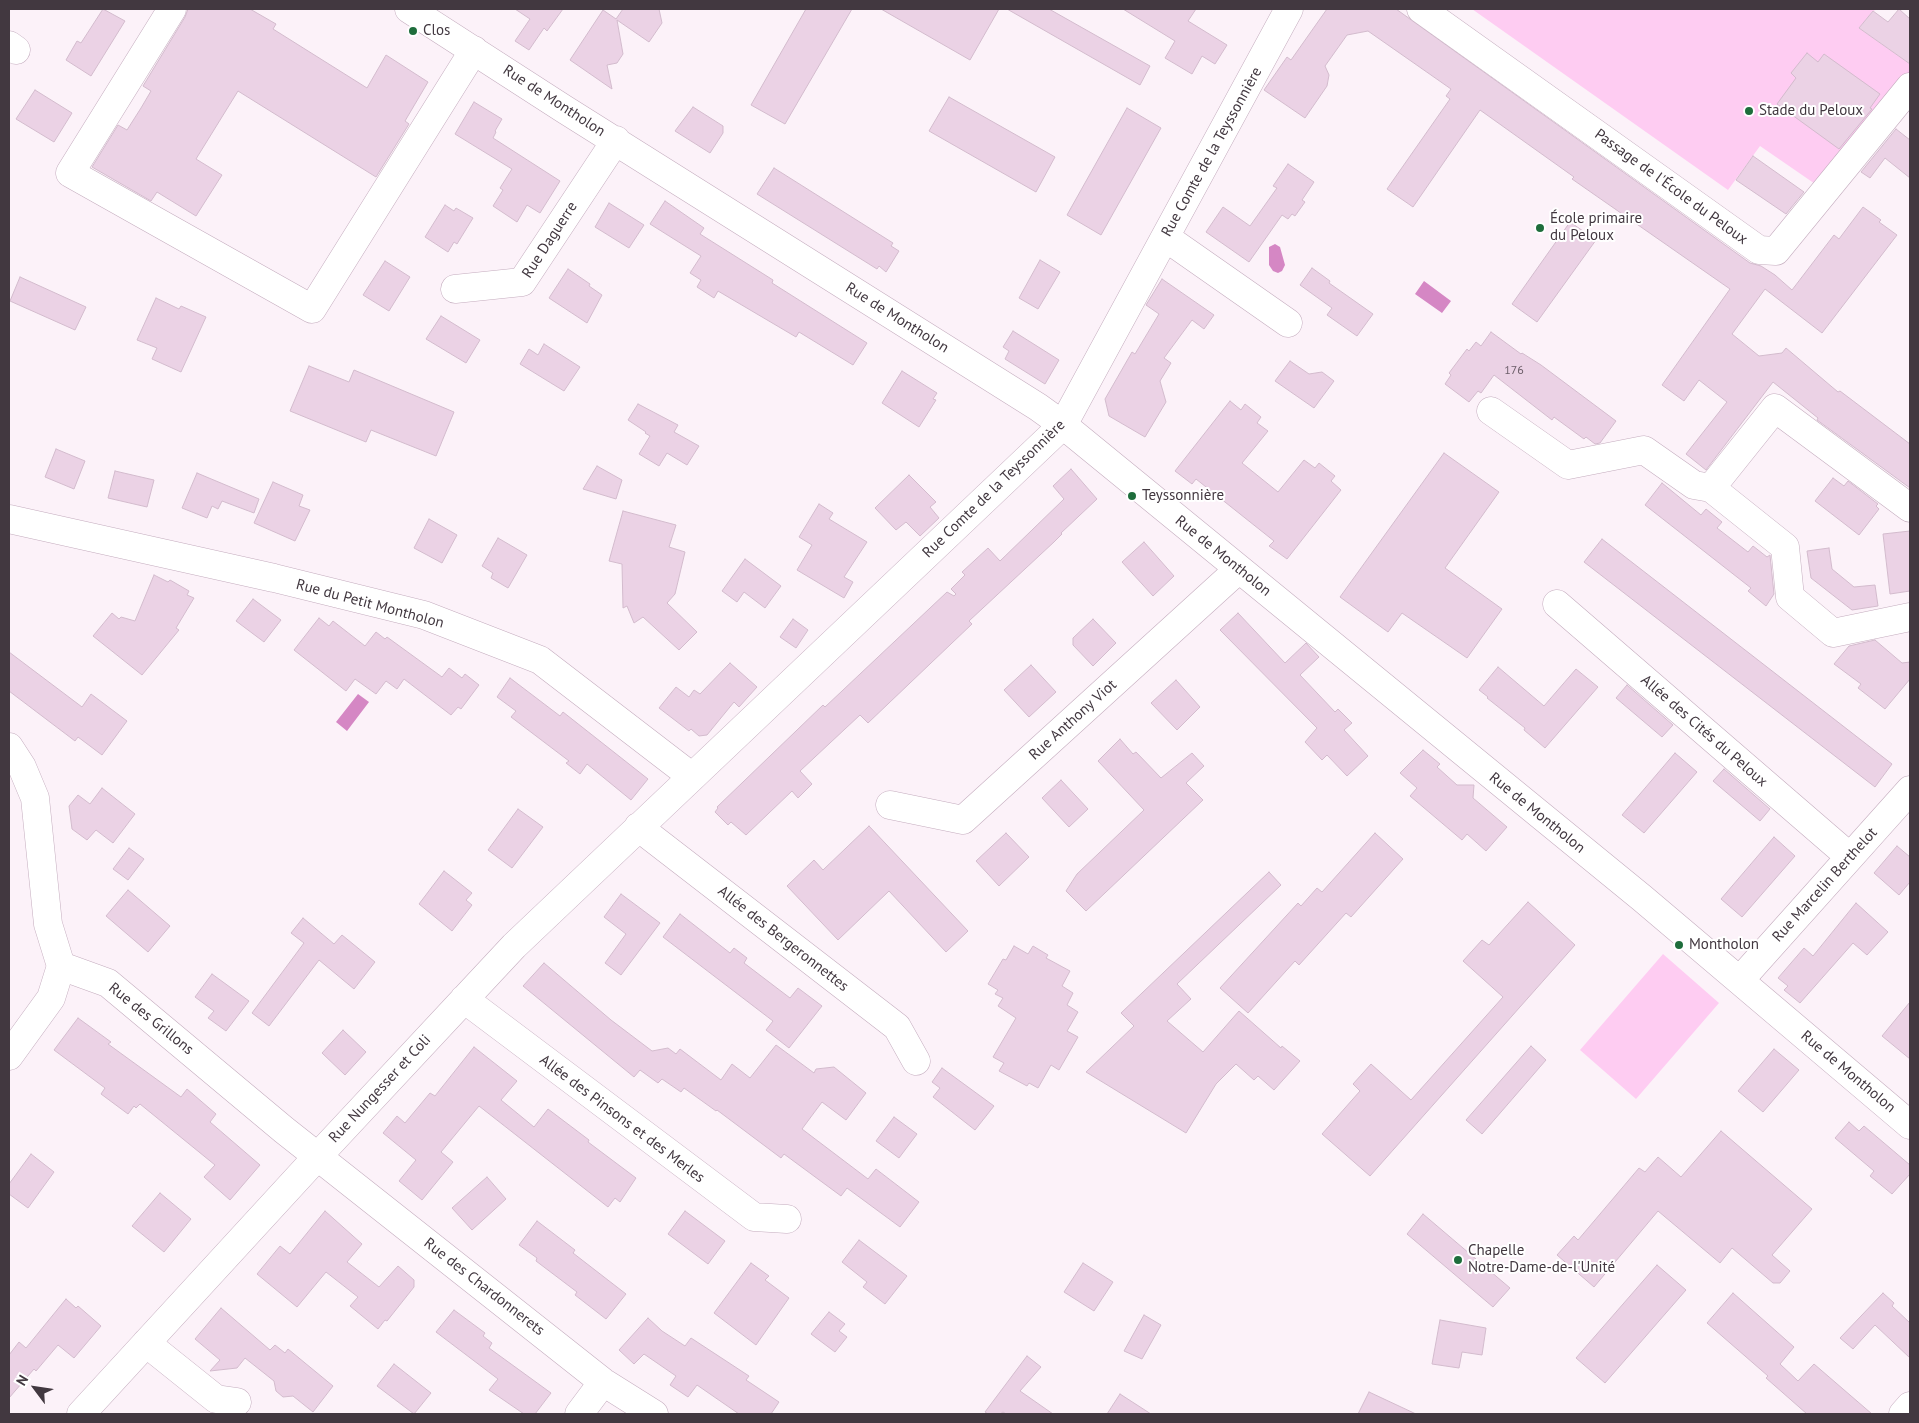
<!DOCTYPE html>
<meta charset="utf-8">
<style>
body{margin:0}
#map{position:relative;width:1919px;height:1423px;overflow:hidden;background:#fcf2f9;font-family:"PT Sans",sans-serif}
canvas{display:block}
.frame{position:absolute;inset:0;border:10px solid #423840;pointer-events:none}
.north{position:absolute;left:10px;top:1363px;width:50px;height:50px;-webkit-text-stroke:4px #fff;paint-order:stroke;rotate:301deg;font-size:14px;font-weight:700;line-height:20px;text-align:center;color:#423840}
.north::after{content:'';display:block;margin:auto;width:18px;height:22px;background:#423840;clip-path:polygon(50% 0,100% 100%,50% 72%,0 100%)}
</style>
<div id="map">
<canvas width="1919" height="1423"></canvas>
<div class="frame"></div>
<div class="north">N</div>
</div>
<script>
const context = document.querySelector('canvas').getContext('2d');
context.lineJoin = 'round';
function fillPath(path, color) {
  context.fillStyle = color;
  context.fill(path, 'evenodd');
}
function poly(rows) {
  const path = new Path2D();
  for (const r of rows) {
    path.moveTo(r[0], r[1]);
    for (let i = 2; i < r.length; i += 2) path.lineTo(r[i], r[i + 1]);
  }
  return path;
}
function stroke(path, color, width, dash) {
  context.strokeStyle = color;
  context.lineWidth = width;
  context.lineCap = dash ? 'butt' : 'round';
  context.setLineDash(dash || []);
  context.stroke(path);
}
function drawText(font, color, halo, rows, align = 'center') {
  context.font = font + ' "PT Sans",sans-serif';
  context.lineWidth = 4;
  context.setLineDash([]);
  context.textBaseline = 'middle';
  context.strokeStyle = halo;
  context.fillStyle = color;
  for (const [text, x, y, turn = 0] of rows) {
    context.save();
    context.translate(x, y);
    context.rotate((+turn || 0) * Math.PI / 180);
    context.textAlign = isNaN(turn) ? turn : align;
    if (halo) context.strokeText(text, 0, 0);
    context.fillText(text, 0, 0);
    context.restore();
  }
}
fillPath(poly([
 [1472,9,1878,9,1873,11,1859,28,1910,64,1910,75,1821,188,1760,146,1728,190],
 [1663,954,1719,1003,1636,1099,1580,1050]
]), '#feccf2');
fillPath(poly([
 [1275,244,1280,247,1285,265,1282,271,1278,273,1273,271,1269,265,1269,247],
 [1424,281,1451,301,1442,313,1415,294],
 [358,694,369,702,347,731,336,722]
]), '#d587c4');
const building = poly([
 [103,9,125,21,91,76,66,60,77,41,81,43,103,9],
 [188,9,250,9,276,24,273,29,367,88,386,55,428,82,405,121,409,124,376,177,238,91,196,159,222,175,196,216,157,192,151,201,92,167,118,125,127,130,141,108,151,91,143,86,185,17,188,9],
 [515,9,563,9,547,31,544,28,529,50,515,41,530,19,515,9],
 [623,9,659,9,662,23,649,42,617,20,623,54,617,63,607,65,612,89,570,60,603,10,616,19,623,9],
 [806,9,852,9,785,124,751,105,806,9],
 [881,9,999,9,970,60,881,9],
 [1007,9,1049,9,1150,66,1140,85,1007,9],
 [1123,9,1196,9,1188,21,1227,45,1215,64,1202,56,1192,74,1165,58,1175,41,1123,9],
 [1327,9,1396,9,1750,263,1761,266,1775,275,1792,290,1834,235,1839,239,1863,207,1881,220,1879,222,1897,235,1822,333,1765,289,1732,334,1759,356,1782,353,1786,348,1838,392,1840,391,1910,444,1910,488,1817,420,1818,418,1773,382,1706,470,1686,454,1727,402,1699,380,1684,401,1662,385,1730,289,1572,179,1574,177,1480,110,1413,207,1387,189,1450,99,1446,96,1451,89,1368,31,1347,35,1325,66,1329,75,1327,86,1305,118,1264,90,1287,57,1291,60,1327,9],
 [1899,9,1910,19,1910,64,1859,28,1873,11,1888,22,1899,9],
 [1807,53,1818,62,1824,54,1880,94,1870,108,1872,109,1839,149,1777,104,1796,78,1791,73,1807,53],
 [35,90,72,113,54,142,16,119,35,90],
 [949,97,1055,157,1036,192,929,131,949,97],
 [474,102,502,119,495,131,496,132,493,138,560,181,540,213,527,205,517,222,493,206,503,190,500,188,512,169,455,134,474,102],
 [693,107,723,126,723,133,710,153,675,131,693,107],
 [1127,108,1161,128,1101,235,1067,215,1127,108],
 [1896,129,1910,140,1910,178,1885,158,1870,178,1861,172,1896,129],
 [1753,156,1804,192,1786,214,1736,180,1753,156],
 [1288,164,1314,182,1302,200,1305,202,1295,216,1292,214,1288,219,1282,215,1249,262,1206,232,1223,207,1250,226,1277,188,1273,186,1288,164],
 [774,168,893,243,891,246,899,251,886,272,879,266,877,269,757,194,774,168],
 [665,201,704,228,700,234,773,280,772,283,867,343,853,365,799,332,796,337,718,291,714,298,697,287,701,280,690,273,701,256,650,224,665,201],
 [609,203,644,225,629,248,595,227,609,203],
 [445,205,454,211,456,208,473,218,457,244,454,242,448,252,425,237,445,205],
 [1570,222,1596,240,1537,322,1512,304,1570,222],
 [1040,260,1060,272,1038,309,1019,298,1040,260],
 [385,261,410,277,389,311,363,295,385,261],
 [1312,268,1330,281,1329,283,1373,314,1357,336,1327,315,1332,308,1300,285,1312,268],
 [568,269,590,284,589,286,602,295,587,323,549,298,568,269],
 [20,277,86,307,75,330,10,301,20,277],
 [1162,279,1214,315,1204,329,1192,320,1164,358,1171,363,1160,381,1166,402,1145,437,1109,416,1105,399,1132,352,1135,354,1159,314,1146,305,1162,279],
 [156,298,179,309,181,306,206,317,181,372,152,359,157,348,137,340,156,298],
 [441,316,480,340,466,363,426,339,441,316],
 [1013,331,1059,360,1045,384,1005,359,1009,351,1003,347,1013,331],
 [1491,332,1521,354,1522,353,1541,365,1616,421,1600,443,1595,444,1586,437,1584,439,1554,417,1552,420,1494,375,1481,393,1478,391,1469,402,1445,384,1451,375,1449,373,1467,349,1469,351,1476,342,1481,346,1491,332],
 [544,344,580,367,564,391,520,364,529,349,538,355,544,344],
 [1290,361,1309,374,1322,372,1334,381,1314,408,1275,381,1290,361],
 [309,366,349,382,354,370,454,412,436,456,371,430,366,442,290,411,309,366],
 [902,371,937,393,933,399,936,400,919,427,882,403,902,371],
 [1230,401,1241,410,1245,404,1261,417,1257,423,1268,431,1242,463,1278,492,1304,460,1315,468,1319,463,1335,476,1331,481,1341,490,1287,559,1269,546,1274,541,1196,479,1192,484,1175,471,1230,401],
 [638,404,678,425,674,432,699,446,687,465,667,453,659,466,639,454,650,436,645,433,646,432,628,420,638,404],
 [56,449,85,461,74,489,45,477,56,449],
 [1444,453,1499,492,1445,568,1502,609,1467,658,1402,613,1388,632,1340,597,1444,453],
 [597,466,622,480,616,499,583,489,597,466],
 [1071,469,1097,499,1061,533,1062,534,1054,542,969,621,972,624,868,723,860,715,800,771,812,784,798,798,792,791,746,835,731,822,728,825,715,812,718,808,717,807,823,705,825,707,947,592,954,596,956,594,951,589,965,575,962,572,988,548,1000,561,1064,499,1053,486,1071,469],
 [115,471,154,480,147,507,108,498,115,471],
 [197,473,259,499,254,513,222,501,218,509,212,506,207,518,182,508,197,473],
 [909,475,936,502,930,507,939,518,920,536,906,522,896,530,875,508,909,475],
 [1833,478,1844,486,1848,481,1878,504,1876,506,1879,509,1859,535,1815,501,1833,478],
 [273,482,303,495,299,506,310,510,295,541,254,523,273,482],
 [1662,483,1701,515,1706,509,1722,522,1717,528,1748,552,1753,546,1767,557,1770,555,1774,594,1766,606,1748,591,1751,588,1645,505,1662,483],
 [819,504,833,513,829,519,867,542,844,577,853,582,844,598,797,570,812,545,799,537,819,504],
 [623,511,676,525,669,547,685,552,675,594,667,603,697,632,679,650,643,617,634,623,627,606,623,608,622,564,609,561,623,511],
 [429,519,457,535,442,563,414,548,429,519],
 [1910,531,1910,591,1890,594,1883,534,1910,531],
 [498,538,527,555,508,588,491,578,493,573,482,566,498,538],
 [1602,539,1892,764,1875,787,1584,562,1602,539],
 [1144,542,1174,576,1153,596,1122,562,1144,542],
 [1829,548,1832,569,1854,587,1875,585,1878,606,1852,610,1811,578,1807,551,1829,548],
 [745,559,781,586,765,608,744,592,737,602,722,591,745,559],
 [154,575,168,582,170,580,189,591,187,595,194,598,176,628,179,630,142,675,93,636,112,613,119,619,121,617,135,621,154,575],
 [253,599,281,620,264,642,236,621,253,599],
 [1238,613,1285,663,1306,643,1319,657,1300,675,1335,712,1338,709,1352,723,1344,730,1368,756,1347,776,1327,755,1322,760,1305,742,1317,728,1220,630,1238,613],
 [319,618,329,626,333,621,365,646,376,632,385,639,387,637,442,677,449,668,462,678,465,674,479,685,461,709,458,707,451,715,404,679,397,689,386,681,376,694,355,679,346,691,294,650,319,618],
 [793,619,808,630,796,648,780,637,793,619],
 [1093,619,1116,643,1093,666,1073,645,1073,638,1093,619],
 [1875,640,1902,663,1910,662,1910,679,1885,709,1858,688,1861,684,1834,664,1849,646,1875,640],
 [9,652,82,707,91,694,127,721,102,755,78,737,75,741,9,691,9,652],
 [730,663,757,687,739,707,734,702,707,735,699,736,691,729,689,731,659,708,676,687,689,697,694,690,700,694,730,663],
 [1031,665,1056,692,1029,717,1004,690,1031,665],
 [1498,667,1544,706,1576,669,1598,687,1545,748,1524,730,1525,728,1487,698,1488,697,1479,690,1498,667],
 [510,678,560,716,563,712,648,779,631,800,587,764,580,774,566,763,569,761,511,717,516,711,497,697,510,678],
 [1176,680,1200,707,1177,730,1151,703,1176,680],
 [1627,685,1673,725,1662,737,1616,698,1627,685],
 [1120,739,1133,754,1136,752,1161,778,1192,753,1204,766,1186,783,1203,800,1086,911,1066,891,1077,874,1144,810,1098,761,1120,739],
 [1423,750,1440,764,1437,767,1457,785,1474,785,1473,798,1507,827,1486,851,1467,834,1462,840,1410,796,1417,788,1400,773,1423,750],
 [1675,753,1697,772,1644,833,1622,815,1675,753],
 [1724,769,1770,809,1760,821,1713,781,1724,769],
 [1061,780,1088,809,1069,827,1042,798,1061,780],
 [102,788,135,814,113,843,96,830,87,840,72,829,69,806,78,795,90,804,102,788],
 [518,809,543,827,512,868,488,850,518,809],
 [869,826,968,931,946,952,889,891,838,940,787,886,814,860,823,870,869,826],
 [1006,833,1029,857,999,886,976,861,1006,833],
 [1375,833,1403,859,1351,917,1346,913,1299,965,1295,961,1248,1013,1220,988,1298,903,1301,906,1317,888,1322,892,1375,833],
 [1774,837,1795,856,1742,917,1721,899,1774,837],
 [1897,846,1910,857,1910,882,1899,895,1874,873,1897,846],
 [129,848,144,859,128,880,113,869,129,848],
 [444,871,472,893,466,900,472,905,452,931,419,904,444,871],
 [1269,872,1281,885,1177,984,1191,999,1167,1021,1203,1052,1239,1011,1281,1048,1282,1046,1300,1061,1274,1090,1258,1076,1254,1080,1236,1064,1216,1084,1186,1133,1086,1072,1134,1026,1121,1013,1269,872],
 [128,890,170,926,148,952,106,916,128,890],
 [621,894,660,923,621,975,605,963,626,934,604,917,621,894],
 [1528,902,1575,945,1370,1176,1322,1134,1360,1091,1353,1084,1371,1064,1411,1100,1503,997,1463,961,1482,940,1489,945,1528,902],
 [1856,903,1888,932,1867,955,1853,943,1800,1003,1784,990,1788,986,1778,978,1804,948,1813,956,1856,903],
 [680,914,730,953,734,948,747,958,744,963,790,998,798,988,822,1006,789,1048,766,1030,773,1021,663,937,680,914],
 [303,918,334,944,342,935,375,962,354,989,319,960,269,1026,252,1013,304,943,291,933,303,918],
 [1014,946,1028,954,1033,946,1048,955,1046,958,1070,971,1062,986,1073,993,1067,1005,1078,1012,1067,1031,1078,1037,1059,1070,1051,1065,1038,1088,1029,1083,1027,1086,999,1071,1004,1063,993,1057,1016,1018,998,1006,1003,998,995,994,998,990,988,984,1003,959,1006,960,1014,946],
 [544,963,611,1020,652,1051,668,1048,676,1054,680,1049,721,1080,732,1064,750,1078,776,1045,814,1073,816,1069,834,1067,866,1093,846,1120,822,1102,802,1129,868,1179,876,1169,919,1202,900,1227,847,1188,841,1196,784,1154,781,1158,717,1110,716,1111,684,1088,681,1092,662,1079,658,1083,640,1070,634,1077,523,986,544,963],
 [212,974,249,1001,226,1031,208,1018,214,1011,195,997,212,974],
 [1910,1002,1910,1059,1882,1036,1910,1002],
 [78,1018,111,1042,108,1044,181,1097,187,1089,216,1114,210,1122,260,1165,230,1200,204,1177,215,1165,140,1104,136,1108,134,1106,128,1114,101,1094,105,1088,54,1050,78,1018],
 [343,1030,366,1052,345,1075,322,1053,343,1030],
 [1531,1046,1546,1060,1482,1134,1466,1120,1531,1046],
 [474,1047,517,1081,501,1100,534,1127,548,1109,589,1140,588,1142,636,1178,620,1202,615,1198,608,1207,479,1106,441,1152,453,1162,422,1200,399,1181,416,1160,383,1133,397,1116,405,1123,430,1093,435,1096,474,1047],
 [1774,1049,1799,1070,1763,1112,1738,1091,1774,1049],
 [942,1068,994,1106,975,1130,933,1097,940,1088,932,1082,942,1068],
 [894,1117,917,1134,899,1158,876,1141,894,1117],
 [1849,1122,1859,1131,1864,1126,1910,1165,1910,1174,1892,1194,1870,1176,1874,1171,1835,1138,1849,1122],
 [1721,1131,1812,1209,1772,1255,1790,1271,1780,1283,1773,1283,1732,1248,1720,1263,1658,1211,1594,1287,1557,1255,1574,1236,1578,1240,1639,1168,1645,1172,1658,1157,1681,1177,1721,1131],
 [31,1154,54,1172,28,1208,9,1194,9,1184,31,1154],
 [487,1177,506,1199,472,1230,452,1208,487,1177],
 [160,1193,191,1219,164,1252,132,1226,160,1193],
 [325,1211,362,1244,347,1262,379,1287,398,1266,414,1280,414,1287,387,1321,385,1320,378,1329,350,1306,358,1297,326,1272,297,1307,257,1274,280,1246,290,1254,325,1211],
 [685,1211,725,1241,708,1264,668,1234,685,1211],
 [1423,1214,1510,1288,1493,1307,1407,1234,1423,1214],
 [537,1221,575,1250,573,1253,626,1294,606,1319,575,1295,577,1292,536,1261,537,1258,519,1245,537,1221],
 [859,1240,907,1276,885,1304,863,1287,867,1282,842,1262,859,1240],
 [751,1263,769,1276,765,1280,789,1298,756,1345,714,1313,751,1263],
 [1083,1263,1113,1282,1094,1311,1064,1292,1083,1263],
 [1657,1265,1686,1290,1605,1383,1576,1358,1657,1265],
 [1733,1293,1794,1347,1780,1364,1798,1381,1814,1364,1872,1414,1807,1414,1766,1378,1768,1376,1707,1323,1733,1293],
 [1883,1293,1894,1303,1892,1306,1910,1323,1910,1358,1875,1325,1853,1349,1840,1338,1883,1293],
 [66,1299,76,1308,78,1306,101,1326,74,1358,58,1345,36,1371,34,1369,9,1398,9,1355,19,1342,26,1348,66,1299],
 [221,1308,270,1350,275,1345,285,1353,288,1349,333,1386,313,1412,293,1396,283,1397,276,1391,274,1381,245,1358,237,1368,210,1371,220,1360,195,1339,221,1308],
 [454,1310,485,1333,483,1336,492,1343,489,1348,551,1393,535,1414,524,1414,489,1390,498,1379,436,1332,454,1310],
 [829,1312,845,1324,839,1331,847,1337,835,1352,811,1334,829,1312],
 [1144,1315,1161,1325,1142,1359,1124,1351,1144,1315],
 [648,1318,662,1331,685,1346,691,1338,749,1376,746,1380,779,1402,771,1414,739,1414,697,1385,688,1397,670,1385,676,1376,644,1354,634,1364,619,1350,648,1318],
 [1440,1320,1486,1328,1482,1355,1462,1352,1459,1368,1432,1364,1440,1320],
 [1027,1356,1041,1367,1020,1391,1053,1414,1006,1414,1003,1412,1000,1414,988,1414,985,1412,1027,1356],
 [394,1364,431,1393,414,1414,377,1386,394,1364],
 [1369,1392,1416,1414,1358,1414,1369,1392],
 [1120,1394,1151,1414,1107,1414,1120,1394]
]);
fillPath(building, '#ebd2e5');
stroke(building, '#d3bbcd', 1);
const minor = poly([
 [172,9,70,173,312,309,474,50],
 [409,9,564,109,1038,407,1063,425,1642,898,1910,1125],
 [1421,9,1759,250,1776,251,1910,87],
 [9,45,16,50],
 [1165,237,1288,323],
 [455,289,522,282,616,140],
 [1491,411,1568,465,1644,450,1694,485,1711,488,1785,547,1790,597,1833,633,1910,617],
 [1711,488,1775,408,1910,508],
 [9,519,274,578,424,615,540,660,691,776],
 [1557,604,1850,857],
 [9,747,22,767,35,798,48,924,61,966,108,983,284,1130,603,1382,654,1414],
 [890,805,963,820,1239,569],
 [638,827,897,1027,916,1061],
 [1740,980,1910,790],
 [464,999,754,1217,787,1219],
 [9,1056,51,998,61,966],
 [146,1343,216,1399,237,1402],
 [81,1414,318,1156,514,946,1063,425,1289,9],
 [579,1414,603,1382],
 [1903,1414,1910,1406]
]);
stroke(minor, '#c4acbe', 29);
stroke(minor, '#fff', 28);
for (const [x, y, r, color] of [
 [413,31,5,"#1e6d3c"],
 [1749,111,5,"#1e6d3c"],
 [1540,228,5,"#1e6d3c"],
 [1132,496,5,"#1e6d3c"],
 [1679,945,5,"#1e6d3c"],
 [1458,1260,5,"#1e6d3c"]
]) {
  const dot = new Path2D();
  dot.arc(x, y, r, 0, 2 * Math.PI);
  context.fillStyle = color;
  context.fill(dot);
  stroke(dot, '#fff', 2);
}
drawText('12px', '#6c5e69', null, [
 ["176",1514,371]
]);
drawText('15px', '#423840', '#fff', [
 ["Clos",423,31],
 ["Stade du Peloux",1759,111],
 ["École primaire",1550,219],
 ["du Peloux",1550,236],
 ["Teyssonnière",1142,496],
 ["Montholon",1689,945],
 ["Chapelle",1468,1251],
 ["Notre-Dame-de-l'Unité",1468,1268]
], 'left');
drawText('15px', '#423840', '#fff', [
 ["Rue de Montholon",554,101,33],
 ["Rue Comte de la Teyssonnière",1212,152,-61],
 ["Passage de l'École du Peloux",1671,187,36],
 ["Rue Daguerre",550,240,-57],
 ["Rue de Montholon",897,318,32],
 ["Rue Comte de la Teyssonnière",994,489,-44],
 ["Rue de Montholon",1223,556,39],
 ["Rue du Petit Montholon",370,604,15],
 ["Rue Anthony Viot",1073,720,-42],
 ["Allée des Cités du Peloux",1704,731,41],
 ["Rue de Montholon",1537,813,39],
 ["Rue Marcelin Berthelot",1825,885,-48],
 ["Allée des Bergeronnettes",783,939,38],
 ["Rue des Grillons",151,1019,39],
 ["Rue de Montholon",1848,1072,40],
 ["Rue Nungesser et Coli",380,1089,-47],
 ["Allée des Pinsons et des Merles",622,1119,37],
 ["Rue des Chardonnerets",484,1287,38]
]);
</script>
